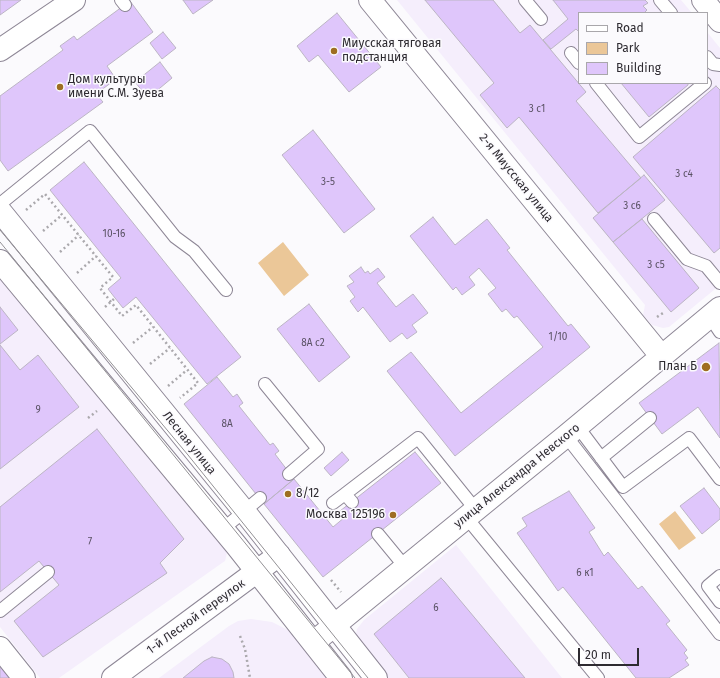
<!DOCTYPE html>
<meta charset="utf-8">
<style>
body{margin:0}
#map{position:relative;width:720px;height:678px;overflow:hidden;background:#fbfafd;font-family:"Fira Sans",sans-serif}
canvas{display:block}
.legend{position:absolute;left:578px;top:12px;width:130px;height:72px;box-sizing:border-box;background:#fbfafd;border:1px solid #a9a7ab;margin:0;padding:5px 7px;list-style:none;font-size:12px;color:#2e2b31}
.legend li{display:flex;align-items:center;gap:8px;height:20px}
.legend b{width:20px;border:1px solid #a9a7ab}
.scale{position:absolute;left:578px;top:648px;width:61px;height:18px;box-sizing:border-box;border:2px solid #2e2b31;border-top:0;padding-left:5px;font-size:12px;line-height:14px;white-space:nowrap;color:#2e2b31;-webkit-text-stroke:3px #fbfafd;paint-order:stroke}
</style>
<div id="map">
<canvas width="720" height="678"></canvas>
<ul class="legend">
<li><b style="height:5px;background:#fff"></b>Road</li>
<li><b style="height:11px;background:#ebc798"></b>Park</li>
<li><b style="height:11px;background:#dfc6fb"></b>Building</li>
</ul>
<div class="scale">20 m</div>
</div>
<script>
const context = document.querySelector('canvas').getContext('2d');
context.lineJoin = 'round';
function fillPath(path, color) {
  context.fillStyle = color;
  context.fill(path, 'evenodd');
}
function poly(rows) {
  const path = new Path2D();
  for (const r of rows) {
    path.moveTo(r[0], r[1]);
    for (let i = 2; i < r.length; i += 2) path.lineTo(r[i], r[i + 1]);
  }
  return path;
}
function stroke(path, color, width, dash) {
  context.strokeStyle = color;
  context.lineWidth = width;
  context.lineCap = dash ? 'butt' : 'round';
  context.setLineDash(dash || []);
  context.stroke(path);
}
function drawText(font, color, halo, rows, align = 'center') {
  context.font = font + ' "Fira Sans",sans-serif';
  context.lineWidth = 3;
  context.setLineDash([]);
  context.textBaseline = 'middle';
  context.strokeStyle = halo;
  context.fillStyle = color;
  for (const [text, x, y, turn = 0] of rows) {
    context.save();
    context.translate(x, y);
    context.rotate((+turn || 0) * Math.PI / 180);
    context.textAlign = isNaN(turn) ? turn : align;
    if (halo) context.strokeText(text, 0, 0);
    context.fillText(text, 0, 0);
    context.restore();
  }
}
fillPath(poly([
 [397,0,681,0,692,13,579,13,579,83,707,83,707,32,720,48,720,285,669,327,663,328,652,325,643,315,645,305],
 [0,271,225,549,227,553,225,561,222,563,59,678,40,678,0,627],
 [456,545,562,678,383,678,355,640,357,629,364,620],
 [251,619,272,622,290,631,295,636,329,678,159,678,229,626,238,621]
]), '#f5eefc');
fillPath(poly([
 [283,242,309,275,284,296,258,263],
 [675,511,696,538,679,550,659,524]
]), '#ebc798');
const building = poly([
 [0,0,21,0,0,15,0,0],
 [183,0,213,0,193,14,183,0],
 [425,0,493,0,520,33,530,25,586,92,576,101,641,178,598,213,519,117,507,128,480,95,494,83,425,0],
 [553,0,645,0,648,3,643,6,647,10,644,13,579,13,579,32,576,29,551,49,543,40,568,19,553,0],
 [130,1,153,32,107,66,116,79,96,94,103,102,8,171,0,160,0,96,63,50,60,46,74,36,77,40,130,1],
 [337,13,381,67,349,92,318,55,309,62,297,46,337,13],
 [163,32,176,48,162,59,150,43,163,32],
 [160,62,172,78,148,98,135,82,160,62],
 [621,83,688,83,688,85,649,117,621,83],
 [716,86,720,90,720,248,714,253,633,157,716,86],
 [313,130,375,209,344,233,282,155,313,130],
 [84,162,241,357,207,384,136,297,123,308,115,298,108,289,121,278,50,190,84,162],
 [644,175,665,200,613,242,593,218,644,175],
 [433,217,455,245,487,219,510,248,507,250,568,326,571,324,590,347,455,456,387,371,411,352,461,413,543,347,517,316,514,318,506,309,502,312,488,294,496,288,479,268,469,277,475,285,462,295,456,287,453,290,410,236,433,217],
 [642,219,699,288,671,312,613,242,642,219],
 [361,267,365,273,368,271,370,274,378,268,385,277,377,283,396,307,413,294,428,313,412,325,417,332,407,339,402,333,390,342,363,307,358,312,350,301,355,297,347,286,354,282,349,276,361,267],
 [309,304,350,357,319,382,277,329,309,304],
 [0,307,18,330,0,344,0,307],
 [719,343,720,438,698,407,662,434,639,403,719,343],
 [0,345,20,370,38,355,79,407,0,469,0,345],
 [217,377,233,397,237,394,243,403,239,406,270,445,273,443,279,451,275,454,294,479,264,504,184,404,217,377],
 [97,429,184,539,160,563,167,573,43,657,14,621,59,585,39,561,0,592,0,507,97,429],
 [342,452,349,460,331,476,324,468,342,452],
 [415,452,441,483,323,577,264,504,294,479,333,527,345,517,340,511,415,452],
 [704,488,720,509,720,519,702,534,680,506,704,488],
 [569,491,595,528,589,532,604,556,608,552,638,589,642,586,670,621,666,624,687,650,684,653,688,658,685,660,689,665,669,678,636,678,563,587,558,591,517,533,527,526,522,518,569,491],
 [441,578,444,581,525,678,409,678,374,634,441,578],
 [212,657,222,659,229,664,233,672,234,678,183,678,204,661,212,657],
 [0,658,11,678,0,678,0,658]
]);
fillPath(building, '#dfc6fb');
stroke(building, '#bcb5c4', 1);
const service = poly([
 [121,0,125,5],
 [525,0,541,19],
 [660,0,671,13],
 [571,53,579,63],
 [707,57,713,64,720,65],
 [596,83,639,137,705,83],
 [0,204,90,131,175,237,194,251,226,290],
 [654,219,687,259,706,266,720,283],
 [710,317,720,332],
 [265,384,318,449,289,474],
 [578,427,623,487,689,438,720,479],
 [566,436,720,634],
 [601,458,650,418],
 [352,502,345,494,418,438,476,510],
 [333,503,345,494],
 [466,517,598,678],
 [223,529,260,498],
 [378,534,406,568],
 [720,576,708,586,720,602],
 [0,611,48,572]
]);
const minor = poly([
 [370,0,662,357],
 [703,0,720,21],
 [0,50,74,0],
 [314,642,566,436,720,308],
 [0,648,24,678],
 [113,678,279,555]
]);
const tertiary = poly([
 [0,211,244,511,376,678],
 [0,261,236,545,341,678]
]);
stroke(service, '#8e8796', 14);
stroke(minor, '#8e8796', 24);
stroke(tertiary, '#8e8796', 24);
stroke(poly([
 [26,210,45,194,113,277,100,288,122,316,136,305,198,383,180,398],
 [43,231,62,215],
 [60,252,79,235],
 [77,273,96,256],
 [105,307,115,298],
 [657,317,663,313],
 [133,343,153,327],
 [150,364,170,348],
 [168,386,187,370],
 [88,418,97,411],
 [331,580,341,592],
 [240,636,245,649,250,678]
]), '#aba9ad', 2.5, [2, 3]);
stroke(service, '#fff', 12);
stroke(minor, '#fff', 22);
stroke(tertiary, '#fff', 22);
stroke(poly([
 [0,230,188,455,368,678],
 [0,242,355,678]
]), '#939195', 1);
for (const [x, y, r, color] of [
 [334,51,4,"#9e6e21"],
 [60,87,4,"#9e6e21"],
 [706,367,5,"#9e6e21"],
 [288,494,4,"#9e6e21"],
 [393,515,4,"#9e6e21"]
]) {
  const dot = new Path2D();
  dot.arc(x, y, r, 0, 2 * Math.PI);
  context.fillStyle = color;
  context.fill(dot);
  stroke(dot, '#fbfafd', 1.5);
}
drawText('10px', '#5a5264', null, [
 ["3 с1",537,109],
 ["3 с4",684,174],
 ["3-5",328,182],
 ["3 с6",632,206],
 ["10-16",114,234],
 ["3 с5",656,265],
 ["1/10",558,337],
 ["8А с2",313,343],
 ["9",38,410],
 ["8А",227,424],
 ["7",90,542],
 ["6 к1",585,573],
 ["6",436,608]
]);
drawText('12px', '#2e2b31', '#fbfafd', [
 ["Миусская тяговая",342,44],
 ["подстанция",342,58],
 ["Дом культуры",68,80],
 ["имени С.М. Зуева",68,94],
 ["План Б",697,367,"right"],
 ["8/12",296,494],
 ["Москва 125196",385,515,"right"]
], 'left');
drawText('12px', '#2e2b31', '#fbfafd', [
 ["2-я Миусская улица",516,178,51],
 ["Лесная улица",189,443,51],
 ["улица Александра Невского",517,476,-39],
 ["1-й Лесной переулок",196,617,-36]
]);
</script>
